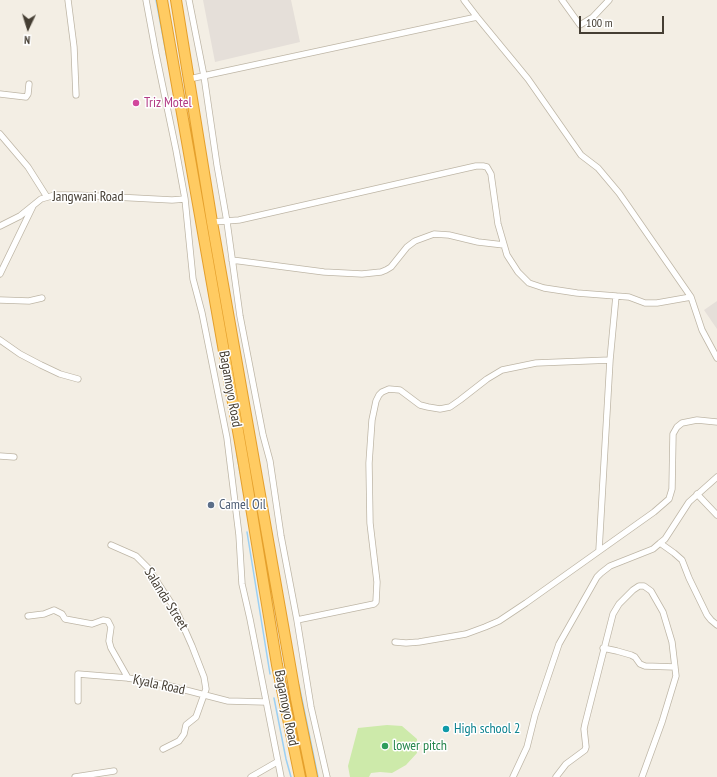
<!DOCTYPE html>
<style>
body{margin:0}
#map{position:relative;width:717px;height:777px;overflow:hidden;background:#f3eee4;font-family:"PT Sans Narrow",sans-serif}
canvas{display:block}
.north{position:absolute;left:8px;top:8px;width:40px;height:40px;-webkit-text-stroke:3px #fff;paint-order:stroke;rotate:184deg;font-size:11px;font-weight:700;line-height:16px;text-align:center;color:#453e33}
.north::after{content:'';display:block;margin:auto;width:14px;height:18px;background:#453e33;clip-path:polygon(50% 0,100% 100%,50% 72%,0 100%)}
.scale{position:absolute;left:579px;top:16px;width:85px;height:18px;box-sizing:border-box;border:2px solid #453e33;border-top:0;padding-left:5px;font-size:12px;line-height:14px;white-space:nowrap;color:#453e33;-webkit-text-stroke:3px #fff;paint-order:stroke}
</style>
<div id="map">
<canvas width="717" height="777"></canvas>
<div class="north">N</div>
<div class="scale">100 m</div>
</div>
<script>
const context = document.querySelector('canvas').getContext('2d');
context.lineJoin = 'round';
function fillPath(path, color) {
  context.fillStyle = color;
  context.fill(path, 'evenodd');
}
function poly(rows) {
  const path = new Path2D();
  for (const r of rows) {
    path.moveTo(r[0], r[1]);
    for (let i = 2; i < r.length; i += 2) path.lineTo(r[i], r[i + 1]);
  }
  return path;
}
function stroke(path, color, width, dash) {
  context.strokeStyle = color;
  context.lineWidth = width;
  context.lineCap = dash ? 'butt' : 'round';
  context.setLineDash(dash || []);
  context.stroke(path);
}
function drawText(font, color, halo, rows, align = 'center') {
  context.font = font + ' "PT Sans Narrow",sans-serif';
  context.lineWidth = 3;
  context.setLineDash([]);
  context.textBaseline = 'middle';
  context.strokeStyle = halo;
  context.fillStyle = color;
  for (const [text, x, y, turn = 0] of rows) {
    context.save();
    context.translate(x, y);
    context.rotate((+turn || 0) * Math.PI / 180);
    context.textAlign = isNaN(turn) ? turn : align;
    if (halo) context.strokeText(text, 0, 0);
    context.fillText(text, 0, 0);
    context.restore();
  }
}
fillPath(poly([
 [203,0,291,0,300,42,215,62],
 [717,301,717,329,704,310]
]), '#e5dfd9');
fillPath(poly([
 [387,725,402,726,417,739,417,753,406,765,392,773,380,772,371,773,369,777,350,777,348,766,358,728]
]), '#cdeaaa');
stroke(poly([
 [156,0,167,58],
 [205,271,220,356],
 [237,455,240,473],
 [247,532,270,674],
 [299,685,318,777],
 [274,698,286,759,291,777]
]), '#9cd0f3', 1.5);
const street = poly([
 [68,0,74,47,76,95],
 [146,0,156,54,176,150,185,199,193,279,202,313,227,438,239,535,242,584,250,619,281,777],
 [189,0,204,76,217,165,227,222,240,316,263,435,270,461,281,536,297,620,311,707,327,777],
 [464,0,477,17,528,79,581,155,598,168,619,193,691,297,702,330,717,358],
 [562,0,580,25,593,17,609,0],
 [189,79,477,17],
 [0,94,26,97,28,94,29,84],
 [0,134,28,167,47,197],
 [212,222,239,220,476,166,483,166,487,167,491,174,498,224,507,255,518,272,529,283,544,288,577,293,629,297,645,303,657,303,691,297],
 [0,226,20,216,41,199,55,195,77,195,172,200,185,199],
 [232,260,324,272,362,274,381,272,386,270,391,267,407,247,415,241,434,234,449,235,478,242,504,245],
 [0,274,33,206],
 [0,300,29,301,42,298],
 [0,340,20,354,41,365,60,374,78,379],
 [0,456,14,457],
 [697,494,717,515],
 [660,543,674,553,682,560,689,578,707,615,711,620,717,625],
 [111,545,136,556,148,568,177,612,192,646,204,677,206,689,196,717,186,725,184,734,179,741,163,749],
 [599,550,610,360,616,296],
 [28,616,44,614,54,610,62,614,65,619,92,624,103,620,108,621,111,627,109,641,111,648,128,678],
 [297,620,374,604,376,602,377,582,370,523,369,463,372,420,376,401,379,395,382,392,389,389,400,390,420,405,428,407,440,409,450,407,460,400,487,379,502,370,536,363,610,360],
 [395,642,406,643,419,642,466,634,485,627,499,621,526,603,654,512,669,499,672,489,673,434,677,427,682,423,697,420,717,422],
 [603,648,617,651,631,655,635,657,640,664,645,666,675,667],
 [78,701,78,674,128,678,166,685,228,701,265,702],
 [75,777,114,771],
 [251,777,277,762],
 [513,777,527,747,535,715,559,644,597,577,601,573,610,566,653,549,660,543,665,539,689,502,717,477],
 [556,777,566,764,585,750,586,747,584,729,585,724,613,614,619,604,633,590,639,586,644,586,651,591,663,612,672,642,676,676,662,722,642,777]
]);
const highway = poly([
 [162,0,244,465,277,665,300,777],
 [176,0,212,222,296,699,312,777]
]);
stroke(street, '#beb6a6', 7);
stroke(highway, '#e5a02c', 12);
stroke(street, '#fff', 5.5);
stroke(highway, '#ffcb62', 10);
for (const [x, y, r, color] of [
 [136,103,4,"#d1479c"],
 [211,505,4,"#5c6f8a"],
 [446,729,4,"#0f9aa8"],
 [385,746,4,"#2e9e5b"]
]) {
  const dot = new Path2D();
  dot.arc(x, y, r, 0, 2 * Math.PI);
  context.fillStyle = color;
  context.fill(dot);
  stroke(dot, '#fff', 1.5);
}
drawText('14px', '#b23c85', '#fff', [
 ["Triz Motel",144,103]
], 'left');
drawText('14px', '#453e33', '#fff', [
 ["Jangwani Road",88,197],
 ["Bagamoyo Road",230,389,80],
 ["Salanda Street",166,599,58],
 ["Kyala Road",159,685,12],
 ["Bagamoyo Road",286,708,79]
]);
drawText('14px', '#4e5e75', '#fff', [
 ["Camel Oil",219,505]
], 'left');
drawText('14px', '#0d838f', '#fff', [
 ["High school 2",454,729]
], 'left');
drawText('14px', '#27864d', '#fff', [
 ["lower pitch",393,746]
], 'left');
</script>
